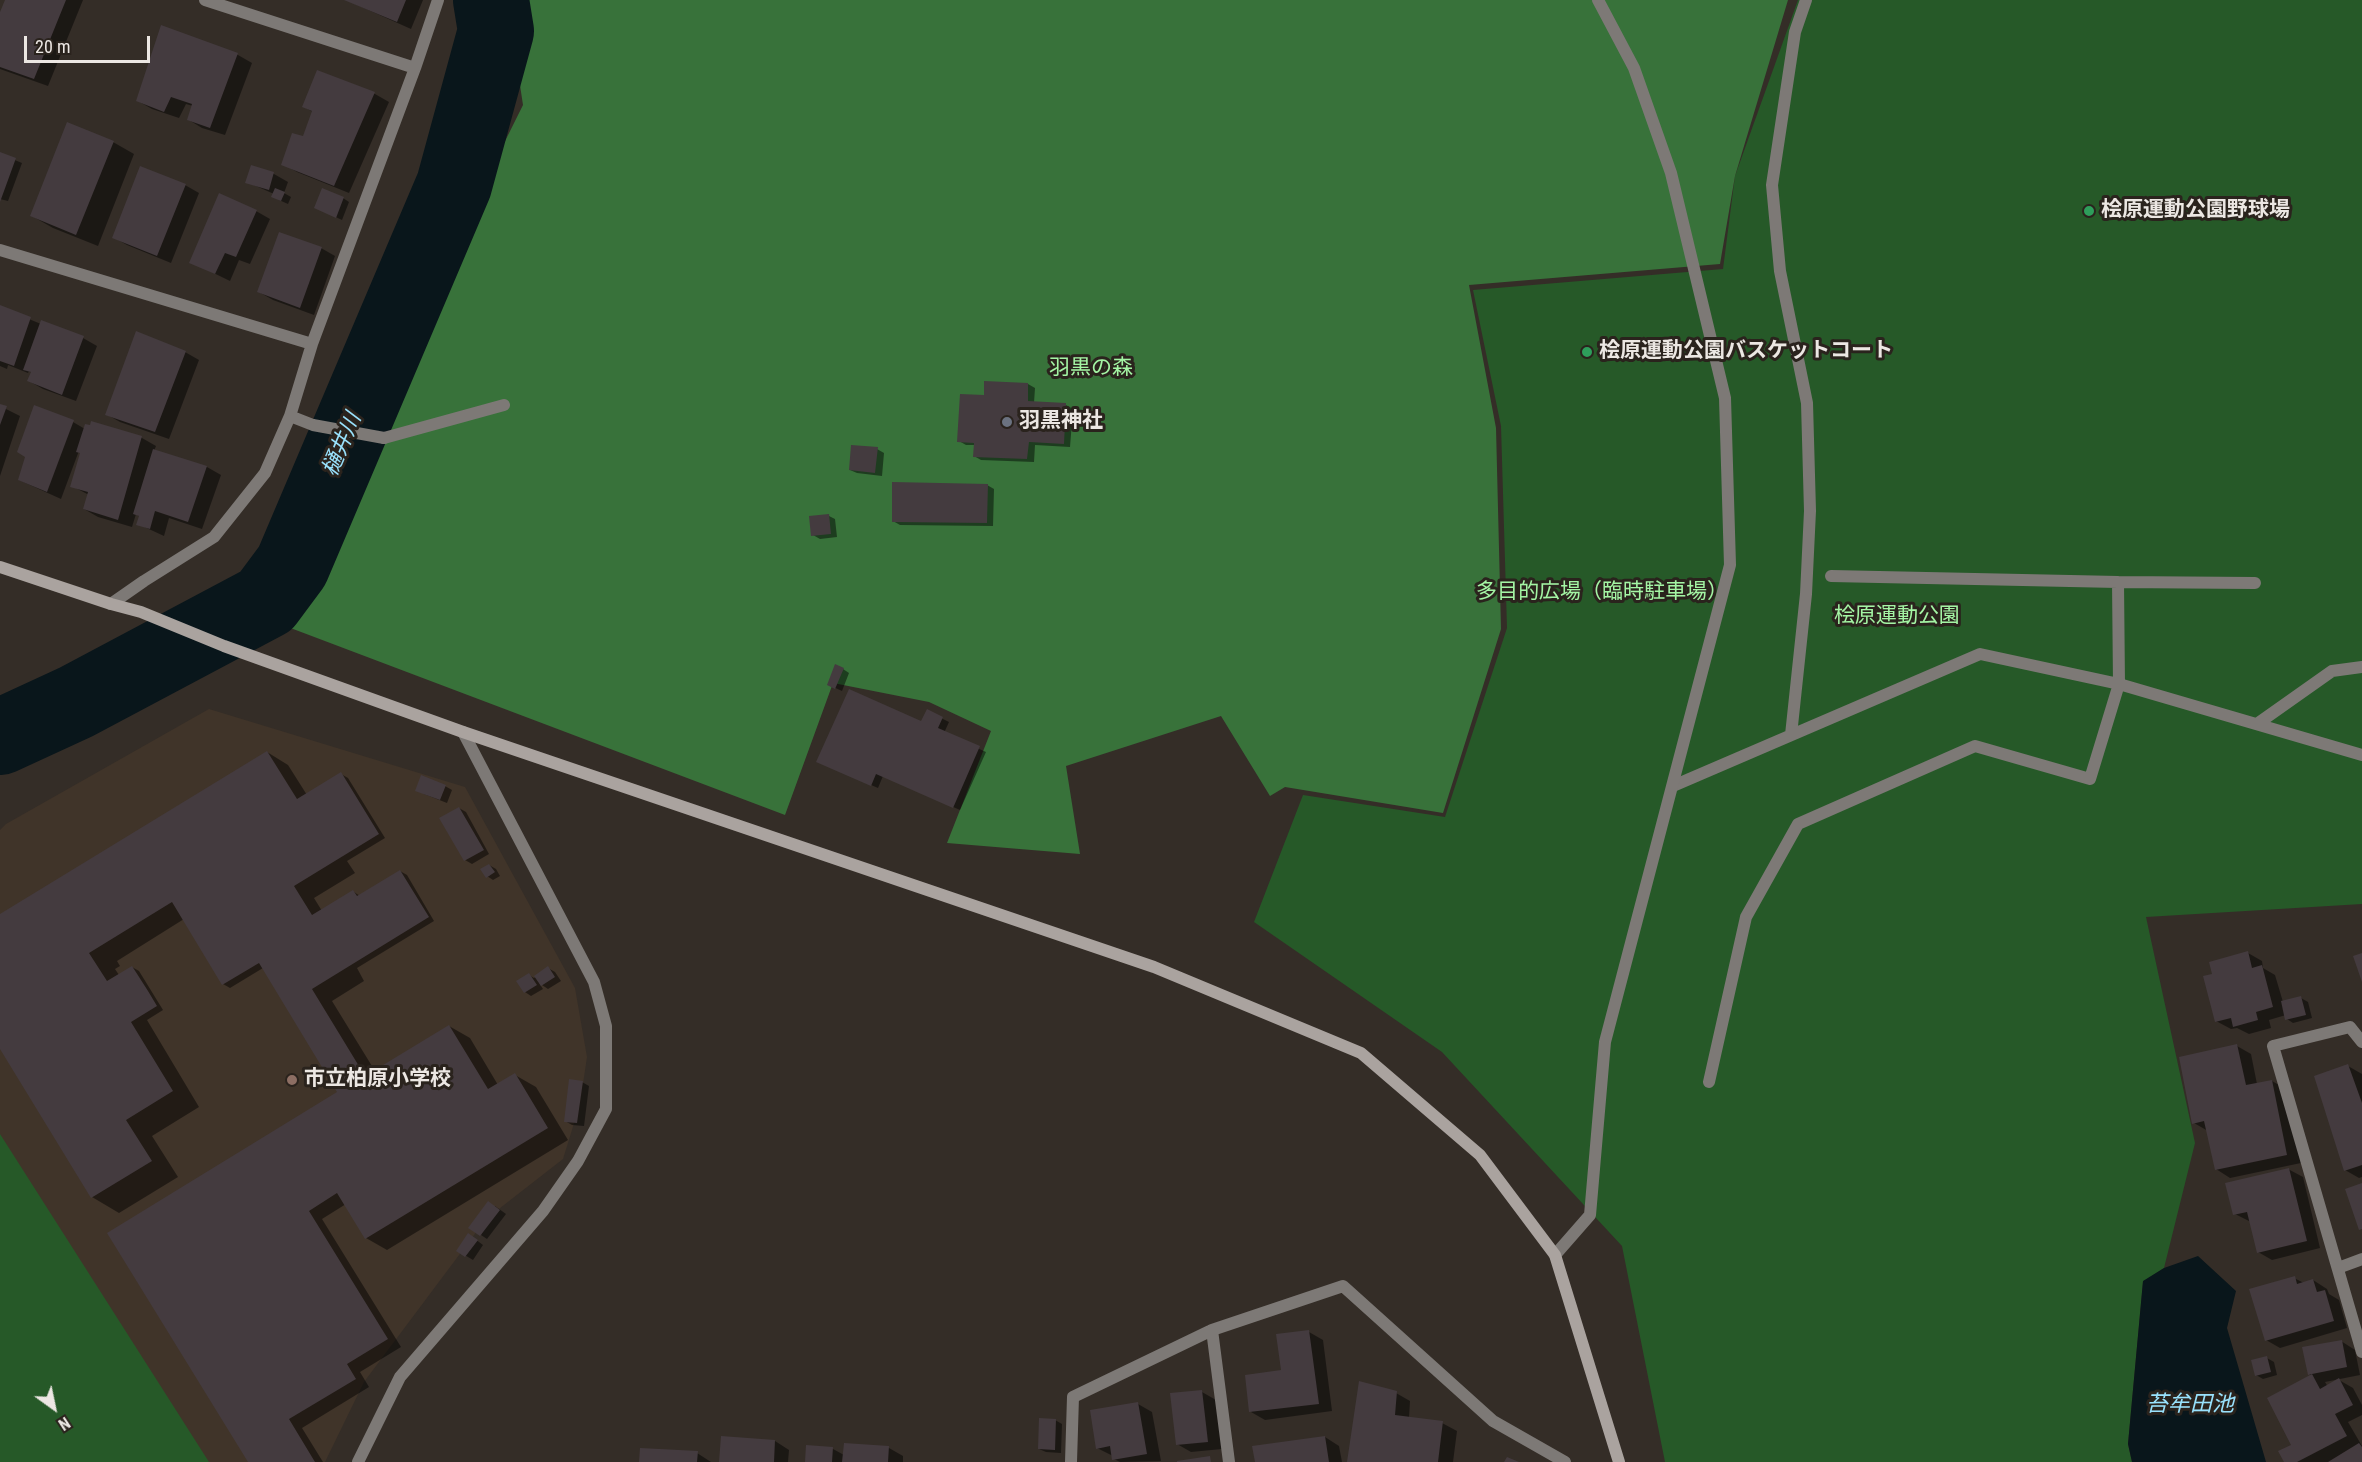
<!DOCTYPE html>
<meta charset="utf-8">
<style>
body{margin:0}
#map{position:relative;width:2362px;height:1462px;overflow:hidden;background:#342d27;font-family:"Roboto Condensed",sans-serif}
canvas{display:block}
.north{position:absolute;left:24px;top:1378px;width:60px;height:60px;-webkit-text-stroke:4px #2a231d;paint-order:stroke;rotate:147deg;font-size:16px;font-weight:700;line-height:24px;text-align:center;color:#ece7e3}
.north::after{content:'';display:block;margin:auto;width:21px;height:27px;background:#ece7e3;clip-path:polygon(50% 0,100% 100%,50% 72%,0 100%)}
.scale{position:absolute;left:24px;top:36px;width:126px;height:27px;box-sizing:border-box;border:3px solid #ece7e3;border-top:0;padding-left:8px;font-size:18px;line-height:21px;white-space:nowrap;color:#ece7e3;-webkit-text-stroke:4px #2a231d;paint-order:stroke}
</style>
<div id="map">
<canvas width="2362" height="1462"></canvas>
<div class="north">N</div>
<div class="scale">20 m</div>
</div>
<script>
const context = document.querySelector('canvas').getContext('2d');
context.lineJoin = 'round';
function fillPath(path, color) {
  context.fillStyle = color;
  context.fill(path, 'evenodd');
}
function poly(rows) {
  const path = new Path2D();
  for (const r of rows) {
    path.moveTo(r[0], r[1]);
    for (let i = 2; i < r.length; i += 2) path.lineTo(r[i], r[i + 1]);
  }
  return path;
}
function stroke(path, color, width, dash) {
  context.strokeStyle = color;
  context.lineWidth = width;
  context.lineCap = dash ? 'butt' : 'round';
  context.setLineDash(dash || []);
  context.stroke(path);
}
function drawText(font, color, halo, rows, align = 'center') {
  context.font = font + ' "Roboto Condensed","Noto Sans JP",sans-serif';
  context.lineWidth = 6;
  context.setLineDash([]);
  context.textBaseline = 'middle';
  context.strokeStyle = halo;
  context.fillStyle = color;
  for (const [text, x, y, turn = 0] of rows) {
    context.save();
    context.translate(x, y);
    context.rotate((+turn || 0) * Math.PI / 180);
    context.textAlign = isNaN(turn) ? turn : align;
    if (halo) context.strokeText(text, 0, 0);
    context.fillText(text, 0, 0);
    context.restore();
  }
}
fillPath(poly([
 [209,709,465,787,575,988,587,1057,580,1104,563,1159,486,1219,364,1382,325,1462,0,1462,0,830,6,824]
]), '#403429');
fillPath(poly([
 [1798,0,2362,0,2362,904,2146,917,2195,1143,2164,1268,2143,1282,2128,1444,2132,1462,1665,1462,1622,1246,1442,1052,1254,922,1303,795,1445,817,1507,628,1501,426,1473,290,1723,269,1735,176],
 [0,1134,209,1462,0,1462]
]), '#265928');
fillPath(poly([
 [507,0,1788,0,1735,176,1720,264,1469,285,1496,428,1501,629,1443,813,1285,787,1270,796,1221,716,1066,766,1080,854,947,843,991,731,929,702,833,683,785,815,272,621,318,576,421,310,523,105]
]), '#38723a');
fillPath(poly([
 [2198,1256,2236,1291,2227,1328,2266,1462,2132,1462,2128,1444,2143,1281,2164,1268]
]), '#09161b');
fillPath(poly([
 [6,0,83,0,48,86,0,69,0,16],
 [346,0,423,0,411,29],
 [162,27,238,55,252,63,225,135,202,128,189,120,193,106,186,104,179,118,152,109,138,101],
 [318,72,375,94,389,102,349,193,297,172,283,164,304,138,313,112,304,107],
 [113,142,134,154,98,246,53,228,32,216],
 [0,154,22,163,8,201,0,199],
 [252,167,274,174,288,182,284,193,291,197,288,204,279,200,274,194,247,182],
 [185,185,199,193,171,263,127,245,113,237],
 [343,198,349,202,342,220,323,211],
 [256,211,270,219,250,264,239,260,230,281,191,262],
 [321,248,335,256,314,315,273,300,259,292],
 [0,307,41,324,83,338,97,346,76,401,43,389,29,381,32,373,29,371,28,373,8,365,7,369,0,366],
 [185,352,199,360,169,439,120,422,106,414],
 [986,382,1028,384,1035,388,1034,403,1066,405,1073,409,1070,447,1035,445,1034,462,981,460,974,456,975,445,966,445,959,441,985,397],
 [0,406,20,416,0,476],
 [73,422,85,429,91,427,92,423,142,438,156,446,154,451,207,467,221,475,202,529,169,518,164,536,138,524,140,517,136,514,132,527,98,517,84,509,89,495,72,486,83,449,80,448,61,499,19,480],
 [877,449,884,453,882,476,857,473,850,470],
 [987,485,994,489,993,526,900,525,893,521],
 [829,516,835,519,837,537,820,539,813,535],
 [843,669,849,673,842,691,829,685],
 [927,711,949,722,944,733,986,752,960,810,883,776,878,788,825,765,922,723],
 [267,752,288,765,307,795,341,774,348,778,385,838,347,861,355,873,314,898,322,911,354,892,360,896,400,871,407,875,434,921,357,968,364,981,332,1001,375,1071,449,1026,470,1038,498,1085,515,1075,536,1087,568,1140,387,1250,366,1238,346,1204,322,1219,401,1347,360,1372,369,1387,302,1428,323,1462,250,1462,110,1233,339,1093,263,968,230,988,223,984,184,919,117,961,120,966,115,969,119,975,132,967,139,971,163,1010,147,1020,199,1107,152,1136,178,1177,119,1213,92,1197,0,1046,0,915],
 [445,786,452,790,447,803,424,794],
 [459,808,466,812,489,854,472,864,465,860,441,819],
 [489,865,496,869,500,876,493,880,487,876],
 [2248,953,2262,961,2263,968,2275,975,2283,1002,2301,998,2308,1002,2312,1018,2293,1023,2287,1019,2286,1015,2269,1020,2271,1028,2249,1034,2237,1028,2231,1029,2216,1021,2214,975],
 [548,968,555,972,561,981,548,989,539,983,543,989,531,996,525,992,529,975,534,978],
 [2237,1046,2251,1054,2257,1084,2272,1081,2286,1089,2301,1163,2230,1178,2216,1169,2208,1131,2194,1123],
 [2348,1066,2362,1074,2362,1177,2359,1178,2345,1170],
 [582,1082,589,1086,584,1126,572,1125,565,1121],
 [2288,1169,2303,1177,2320,1248,2272,1260,2258,1252,2251,1222,2235,1214],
 [495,1206,506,1214,487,1239,481,1235],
 [475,1239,483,1245,473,1260,458,1251],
 [2294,1278,2304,1283,2313,1280,2327,1289,2329,1294,2339,1300,2347,1328,2280,1348,2266,1340],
 [1309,1332,1323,1340,1332,1411,1265,1420,1251,1412,1282,1372],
 [2341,1341,2355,1350,2360,1375,2325,1382,2328,1387,2339,1380,2353,1388,2362,1405,2362,1415,2348,1422,2362,1446,2362,1462,2285,1462,2293,1445,2312,1376,2309,1374],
 [2267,1358,2274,1362,2277,1375,2263,1379,2256,1375],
 [1202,1392,1216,1400,1222,1449,1191,1452,1177,1444],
 [1396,1393,1410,1401,1409,1418,1442,1423,1457,1431,1453,1462,1348,1462],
 [1138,1404,1152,1412,1161,1461,1120,1462,1114,1459,1113,1456,1097,1448],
 [1055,1420,1062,1424,1061,1453,1046,1452,1039,1449],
 [1325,1437,1339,1446,1342,1462,1256,1462],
 [775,1441,789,1450,788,1462,721,1462],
 [845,1444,889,1448,903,1456,903,1462,806,1462,808,1447,833,1449,844,1455],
 [697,1453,711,1462,640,1462]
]), '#0007');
stroke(poly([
 [0,737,76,702,266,601,292,566,454,185,496,31,491,0]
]), '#09161b', 76);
fillPath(poly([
 [5,0,66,0,34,79,0,67,0,12],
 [344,0,406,0,397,22],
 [161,25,238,53,210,128,187,120,192,104,171,97,164,112,136,101],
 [317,70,375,92,334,186,281,165,292,133,303,136,312,111,302,107],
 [67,122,114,141,76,235,30,216],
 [0,152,16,158,0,202],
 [251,165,274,172,269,190,245,183],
 [140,166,186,184,157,256,112,238],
 [275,188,285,192,281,201,271,197],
 [322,188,344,197,336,218,314,208],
 [219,193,257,210,236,257,225,253,215,274,189,263],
 [279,232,322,247,300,308,257,292],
 [0,305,31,317,14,366,0,361],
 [41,320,84,336,62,395,27,381,31,372,23,370],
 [136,331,186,351,155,432,105,415],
 [984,381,1028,383,1028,401,1066,403,1064,444,1029,442,1027,459,973,457,974,443,957,442,960,394,984,395],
 [0,404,7,406,0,425],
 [34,405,74,420,47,492,18,480,25,457,17,452],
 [91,421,142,436,118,520,83,509,88,492,70,487,80,453,76,452,85,424,90,425],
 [851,445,878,447,875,473,849,470],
 [153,449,207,466,188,522,155,511,150,529,136,525,139,516,133,514],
 [892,482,988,484,987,523,892,522],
 [829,514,831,534,811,536,809,516],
 [835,664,844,668,835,689,827,685],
 [849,689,921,721,927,709,943,717,938,728,980,746,953,808,876,774,871,786,816,762],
 [267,751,297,799,341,772,379,834,294,886,312,915,353,890,357,896,400,870,429,917,312,989,365,1076,449,1025,488,1089,515,1073,548,1128,365,1239,337,1193,309,1211,388,1339,347,1364,356,1379,289,1419,315,1462,248,1462,107,1233,337,1092,259,963,222,985,172,902,89,953,107,981,132,966,148,991,157,1006,131,1022,173,1091,126,1120,152,1161,91,1198,0,1049,0,914],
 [421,775,446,785,440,800,415,791],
 [459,807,484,850,464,861,439,818],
 [489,864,495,872,486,878,480,869],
 [2248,951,2252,968,2262,965,2273,1007,2256,1012,2258,1020,2233,1027,2231,1018,2215,1022,2203,976,2212,974,2209,962],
 [2362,953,2362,982,2353,956],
 [548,966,555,977,541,986,534,976],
 [529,973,537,985,524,993,516,981],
 [2301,996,2306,1015,2285,1020,2281,1001],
 [2237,1044,2246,1085,2272,1080,2287,1155,2215,1170,2204,1121,2192,1124,2179,1057],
 [2348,1064,2362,1103,2362,1165,2344,1171,2314,1076],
 [569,1079,583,1081,577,1123,564,1122],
 [2289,1168,2307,1241,2257,1253,2247,1212,2233,1215,2225,1183],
 [2362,1183,2362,1229,2359,1230,2345,1189],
 [488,1201,500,1210,480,1236,468,1228],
 [468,1233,478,1240,465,1257,456,1251],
 [2295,1276,2297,1284,2313,1279,2317,1292,2325,1290,2334,1321,2265,1341,2249,1289],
 [1309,1330,1319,1404,1249,1412,1245,1375,1281,1370,1276,1334],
 [2342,1340,2347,1367,2312,1374,2320,1389,2339,1378,2353,1405,2335,1414,2347,1436,2297,1462,2284,1462,2278,1451,2291,1445,2267,1398,2312,1374,2308,1375,2302,1347],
 [2267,1356,2271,1372,2255,1376,2251,1360],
 [1359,1381,1397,1391,1395,1415,1443,1421,1438,1462,1347,1462],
 [1202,1390,1208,1442,1176,1445,1170,1393],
 [1138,1402,1147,1454,1112,1460,1110,1446,1096,1449,1090,1410],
 [1039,1418,1056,1419,1055,1450,1038,1449],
 [721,1436,775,1440,774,1462,719,1462],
 [1325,1436,1329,1462,1255,1462,1252,1446],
 [844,1443,889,1446,888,1462,842,1462],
 [2359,1443,2362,1447,2362,1462,2328,1462],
 [806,1445,833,1447,832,1462,805,1462],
 [640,1448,698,1451,697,1462,639,1462],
 [1210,1456,1211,1462,1177,1462,1177,1461],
 [1507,1457,1519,1462,1504,1462]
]), '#443b3f');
stroke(poly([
 [384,438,504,405],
 [2118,582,2255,583],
 [2257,724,2332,671,2362,667],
 [1791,735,1806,594,1810,511,1807,403,1780,271,1772,185,1795,32,1806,0],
 [1673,786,1980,654,2119,684,2362,755],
 [1709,1082,1746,917,1798,824,1975,746,2090,779,2119,684,2118,582,1831,576]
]), '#7d7976', 12);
stroke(poly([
 [205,0,415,68],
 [0,250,312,344],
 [290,416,313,425,384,438],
 [111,604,144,581,214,537,265,473,290,416,312,344,415,68,438,0],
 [2362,1042,2350,1027,2273,1046,2362,1352],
 [1555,1255,1590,1215,1605,1042,1730,565,1725,398,1671,173,1634,68,1598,0],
 [2338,1268,2362,1259],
 [358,1462,400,1377,543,1211,578,1161,606,1109,606,1026,594,982,463,732],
 [1071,1462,1073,1397,1212,1330],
 [1229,1462,1212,1330,1343,1286,1493,1421,1565,1462]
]), '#7d7976', 12);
stroke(poly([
 [0,567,111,604,141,612,224,646,463,732,1154,967,1361,1053,1480,1155,1555,1255,1619,1462]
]), '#aaa39f', 12);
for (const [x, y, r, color] of [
 [2089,211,6,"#2e9e5b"],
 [1587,352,6,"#2e9e5b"],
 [1007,422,6,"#6b7280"],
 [292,1080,6,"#8d6e63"]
]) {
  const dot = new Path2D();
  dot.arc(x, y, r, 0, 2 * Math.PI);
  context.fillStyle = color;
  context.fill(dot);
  stroke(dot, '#2a231d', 2);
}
drawText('bold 21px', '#ece7e3', '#2a231d', [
 ["桧原運動公園野球場",2101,211],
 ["桧原運動公園バスケットコート",1599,352],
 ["羽黒神社",1019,422],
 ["市立柏原小学校",304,1080]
], 'left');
drawText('21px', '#a4f5a4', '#2a231d', [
 ["羽黒の森",1091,369],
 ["多目的広場（臨時駐車場）",1602,593],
 ["桧原運動公園",1897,617]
]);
drawText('italic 22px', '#99e2fd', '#2a231d', [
 ["樋井川",343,445,-67],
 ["苔牟田池",2190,1405]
]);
</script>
